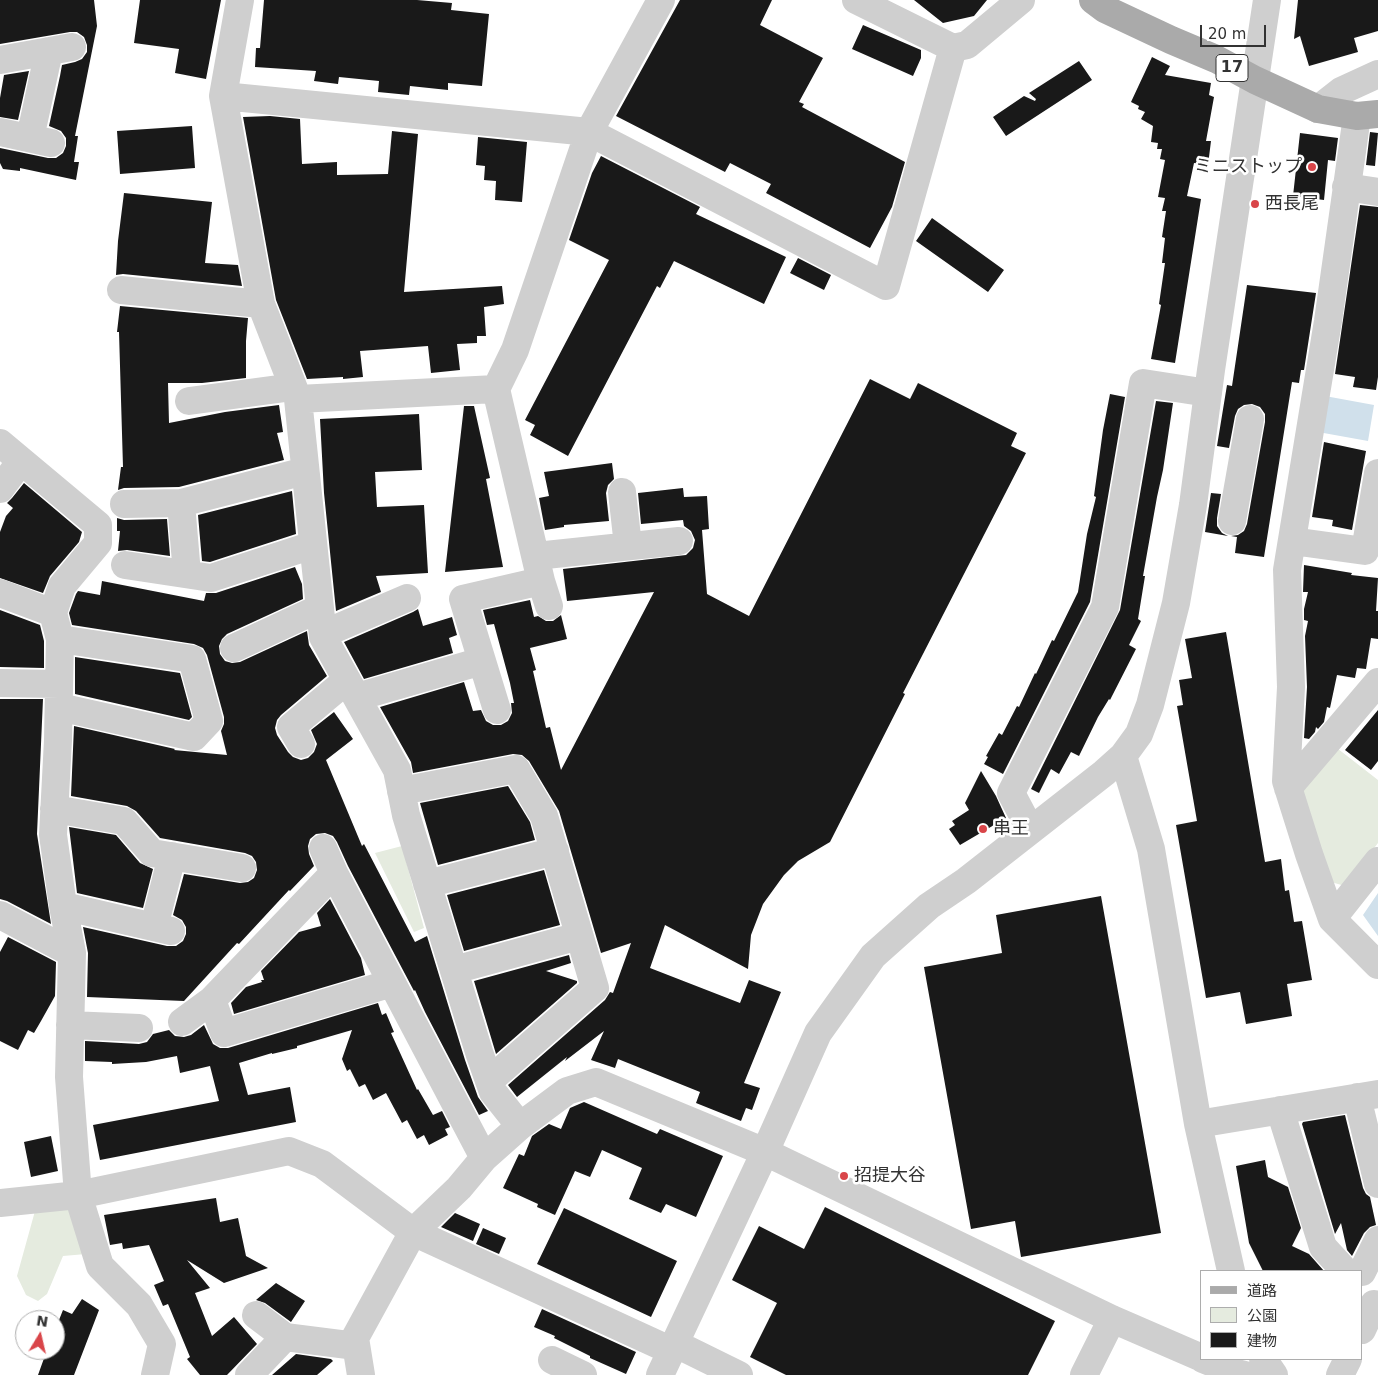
<!DOCTYPE html>
<meta charset="utf-8">
<style>
body{margin:0}
#map{position:relative;width:1378px;height:1375px;overflow:hidden;background:#fff;font-family:"DejaVu Sans","Noto Sans JP",sans-serif}
canvas{display:block}
.legend{position:absolute;left:1200px;top:1270px;width:162px;height:90px;box-sizing:border-box;background:#fff;border:1px solid #adadad;margin:0;padding:6px 9px;list-style:none;font-size:15px;color:#323232}
.legend li{display:flex;align-items:center;gap:10px;height:25px}
.legend b{width:25px;border:1px solid #adadad}
.north{position:absolute;left:15px;top:1310px;width:50px;height:50px;box-sizing:border-box;background:#fff;border:1px solid #adadad;border-radius:50%;rotate:9deg;font-size:14px;font-weight:700;line-height:20px;text-align:center;color:#323232}
.north::after{content:'';display:block;margin:auto;width:18px;height:22px;background:#d94549;clip-path:polygon(50% 0,100% 100%,50% 72%,0 100%)}
.scale{position:absolute;left:1200px;top:25px;width:66px;height:22px;box-sizing:border-box;border:2px solid #323232;border-top:0;padding-left:6px;font-size:15px;line-height:18px;white-space:nowrap;color:#323232;-webkit-text-stroke:4px #fff;paint-order:stroke}
</style>
<div id="map">
<canvas width="1378" height="1375"></canvas>
<ul class="legend">
<li><b style="height:6px;background:#aaa"></b>道路</li>
<li><b style="height:14px;background:#e5ebdf"></b>公園</li>
<li><b style="height:14px;background:#191919"></b>建物</li>
</ul>
<div class="north">N</div>
<div class="scale">20 m</div>
</div>
<script>
const context = document.querySelector('canvas').getContext('2d');
context.lineJoin = 'round';
function fillPath(path, color) {
  context.fillStyle = color;
  context.fill(path, 'evenodd');
}
function poly(rows) {
  const path = new Path2D();
  for (const r of rows) {
    path.moveTo(r[0], r[1]);
    for (let i = 2; i < r.length; i += 2) path.lineTo(r[i], r[i + 1]);
  }
  return path;
}
function stroke(path, color, width, dash) {
  context.strokeStyle = color;
  context.lineWidth = width;
  context.lineCap = dash ? 'butt' : 'round';
  context.setLineDash(dash || []);
  context.stroke(path);
}
function drawText(font, color, halo, rows, align = 'center') {
  context.font = font + ' "DejaVu Sans","Noto Sans JP",sans-serif';
  context.lineWidth = 5;
  context.setLineDash([]);
  context.textBaseline = 'middle';
  context.strokeStyle = halo;
  context.fillStyle = color;
  for (const [text, x, y, turn = 0] of rows) {
    context.save();
    context.translate(x, y);
    context.rotate((+turn || 0) * Math.PI / 180);
    context.textAlign = isNaN(turn) ? turn : align;
    if (halo) context.strokeText(text, 0, 0);
    context.fillText(text, 0, 0);
    context.restore();
  }
}
fillPath(poly([
 [1333,745,1378,780,1378,843,1345,886,1331,882,1302,798,1303,785],
 [402,846,424,928,414,932,375,853],
 [72,1205,86,1254,63,1256,47,1294,38,1301,26,1295,17,1276,35,1211]
]), '#e5ebdf');
fillPath(poly([
 [1325,396,1374,405,1368,441,1318,432],
 [1378,893,1378,936,1363,915]
]), '#d0e0eb');
fillPath(poly([
 [0,0,94,0,97,26,75,136,78,136,74,162,79,162,76,180,20,168,20,171,3,169,0,163,0,148,48,158,56,158,63,153,66,146,66,138,61,131,49,126,60,76,62,65,75,62,82,59,87,52,87,45,84,37,77,32,70,32,0,44],
 [140,0,221,0,206,79,175,73,179,49,134,43],
 [264,0,417,0,452,3,451,10,489,14,482,86,448,83,448,90,410,86,409,95,378,92,379,81,339,77,338,84,314,81,316,71,255,67,256,48,260,48],
 [680,0,772,0,760,25,823,58,799,102,804,104,802,107,905,162,892,207,870,248,766,193,771,184,730,163,725,172,616,116],
 [914,0,987,0,974,16,943,23],
 [1298,0,1378,0,1378,31,1354,38,1358,52,1309,66,1300,36,1294,39],
 [863,25,921,50,921,58,913,76,852,49],
 [1152,57,1170,66,1165,75,1211,83,1209,95,1214,97,1206,141,1211,141,1208,165,1194,163,1187,196,1201,199,1175,363,1151,359,1161,305,1159,304,1165,263,1162,263,1165,238,1162,237,1166,211,1162,211,1165,198,1158,197,1165,160,1160,159,1162,149,1157,149,1158,143,1151,142,1153,126,1141,119,1145,112,1138,109,1139,106,1131,102],
 [1079,61,1092,80,1006,136,993,117,1024,96,1035,101,1036,99,1029,93],
 [29,71,18,120,0,117,0,98,4,75],
 [270,116,300,119,302,164,337,162,337,175,388,174,392,131,418,134,404,292,502,286,504,304,484,307,486,336,477,336,477,343,457,344,460,370,431,373,428,346,360,351,363,377,343,379,343,377,307,379,276,300,243,117],
 [192,126,195,168,120,174,117,131],
 [1370,132,1378,133,1375,166,1366,165],
 [1300,133,1338,138,1335,161,1328,160,1324,200,1293,196],
 [478,137,527,142,522,202,495,200,496,181,484,180,485,166,476,165],
 [601,156,700,207,696,214,786,257,764,304,674,261,660,288,657,286,568,456,530,435,535,425,525,420,609,260,569,240,592,173],
 [124,193,212,202,205,263,238,265,242,286,123,274,116,275,118,241],
 [1360,205,1378,207,1378,377,1376,390,1353,387,1355,377,1335,374],
 [932,218,1004,270,988,292,916,241],
 [798,258,831,275,824,290,790,273],
 [1247,285,1316,293,1304,370,1301,370,1299,383,1292,382,1264,557,1235,553,1237,537,1231,536,1238,535,1244,531,1247,524,1265,422,1265,414,1260,407,1252,404,1244,405,1238,409,1235,416,1229,448,1217,446,1227,385,1232,386],
 [120,306,248,318,246,341,246,378,202,383,168,383,169,423,225,412,279,405,283,432,277,433,284,460,179,487,124,488,118,490,121,467,123,467,119,332,117,332],
 [870,379,910,399,918,383,1017,433,1011,446,1026,453,903,693,905,694,830,842,798,861,784,875,763,904,751,935,748,969,665,925,650,968,740,1003,749,980,781,992,744,1083,760,1088,752,1110,746,1108,741,1121,696,1103,700,1092,618,1059,615,1068,591,1060,604,1031,565,1061,567,1057,517,1097,508,1085,605,1000,610,992,613,993,631,943,601,953,559,811,529,761,522,755,513,754,413,773,411,762,380,707,464,682,473,711,481,710,486,721,493,725,501,725,508,721,512,713,511,703,514,703,510,683,494,624,487,625,483,610,530,600,534,617,538,616,546,621,553,621,561,615,567,639,530,648,536,670,533,671,546,728,550,727,561,770,654,592,567,601,563,569,686,555,693,548,695,540,691,531,684,526,683,520,641,524,638,493,683,488,684,497,707,496,709,529,702,530,707,594,749,616],
 [1110,394,1125,397,1090,602,1003,774,984,764,988,757,986,756,999,733,1002,735,1017,706,1019,707,1035,673,1036,674,1052,640,1054,641,1078,592,1087,534,1096,497,1094,496,1103,430],
 [1156,401,1173,403,1163,470,1157,497,1143,576,1145,576,1138,619,1141,621,1129,645,1136,649,1110,700,1109,699,1098,717,1079,756,1071,752,1059,774,1051,769,1039,793,1031,789,1120,610],
 [464,406,474,406,490,478,486,479,503,567,445,572],
 [419,414,422,470,375,472,377,507,424,505,428,573,376,576,381,592,336,611,324,493,320,419],
 [1324,442,1366,451,1352,530,1332,526,1333,520,1312,517],
 [612,463,614,479,608,485,606,493,609,521,564,525,564,527,545,530,539,498,549,496,544,472],
 [24,483,82,532,79,542,50,576,43,593,0,578,0,532,6,516,13,508,7,503,12,498],
 [292,491,296,534,210,562,202,561,198,515],
 [1211,493,1221,494,1217,518,1217,526,1222,533,1228,536,1205,532],
 [117,518,124,520,167,519,170,556,127,550,118,551,120,531,117,531],
 [1304,565,1352,573,1351,575,1378,578,1376,611,1378,611,1378,639,1371,638,1366,669,1357,668,1355,678,1337,675,1330,708,1327,707,1324,722,1318,729,1316,727,1315,732,1309,739,1304,738,1307,687,1305,636,1308,621,1304,620,1304,609,1308,592,1303,592],
 [295,567,302,584,303,599,227,634,222,639,219,646,220,654,225,661,232,663,240,662,307,631,309,645,327,676,281,715,277,720,275,728,277,735,288,752,293,757,301,760,308,758,314,752,317,744,311,730,334,712,353,739,326,760,362,846,364,844,415,942,427,936,465,1060,478,1097,488,1111,479,1115,425,1012,415,990,414,991,348,866,337,842,333,836,325,833,316,834,310,839,308,846,309,854,314,866,290,891,289,890,239,944,237,943,184,1001,87,997,88,953,83,927,167,946,176,946,183,941,186,934,186,927,182,920,173,915,184,874,240,883,248,882,254,878,257,870,256,862,252,856,245,853,160,838,136,811,127,806,71,796,74,726,175,749,174,750,227,755,221,731,224,724,224,717,207,655,203,648,194,644,72,625,69,613,76,594,78,591,100,595,102,581,204,601,206,593,216,593],
 [418,609,423,626,452,617,457,635,449,638,453,653,364,679,344,642,413,612],
 [0,610,40,625,44,641,44,668,0,667],
 [1226,632,1265,862,1281,859,1285,891,1289,890,1294,922,1302,921,1312,980,1287,984,1292,1016,1246,1024,1240,992,1206,998,1176,825,1197,821,1177,706,1183,705,1179,680,1192,678,1185,639],
 [75,657,180,673,192,717,189,720,75,694],
 [0,699,43,699,37,834,51,924,7,901,0,899],
 [1378,710,1378,761,1371,770,1345,750],
 [981,771,996,796,1006,818,960,845,949,829,955,825,952,821,969,810,965,803],
 [508,786,530,822,535,840,438,865,420,803],
 [69,827,116,835,140,863,153,869,143,908,77,893],
 [544,870,560,925,464,951,447,895],
 [1101,896,1161,1233,1021,1257,1015,1221,971,1229,924,967,1002,953,996,915],
 [330,899,361,958,365,975,234,1014,231,1003,246,987,262,982,261,980,264,980,261,971,299,932,321,926,317,913],
 [8,937,56,962,55,996,41,1021,34,1033,28,1030,18,1050,0,1041,0,952],
 [569,955,571,963,546,971,577,981,577,983,496,1054,474,981],
 [378,1003,382,1015,386,1013,394,1032,391,1033,417,1090,418,1089,433,1115,442,1111,450,1127,445,1129,448,1135,429,1145,424,1135,417,1139,407,1120,402,1123,386,1093,373,1100,365,1084,359,1087,350,1069,347,1071,342,1059,352,1030,297,1046,297,1048,272,1054,272,1053,239,1063,248,1095,290,1087,296,1122,100,1160,93,1125,219,1101,210,1066,180,1073,177,1056,146,1062,112,1064,112,1062,85,1061,85,1041,139,1044,147,1042,153,1034,169,1030,175,1036,184,1037,191,1035,204,1025,213,1044,220,1048,228,1048],
 [584,1102,657,1134,660,1129,723,1156,696,1217,666,1204,661,1213,629,1199,642,1168,602,1150,590,1177,575,1171,555,1215,537,1207,538,1204,503,1188,519,1154,524,1156,532,1136,549,1124,561,1129,570,1108],
 [1345,1115,1363,1188,1366,1194,1370,1197,1376,1225,1370,1227,1364,1233,1352,1256,1347,1250,1341,1223,1335,1234,1302,1124,1303,1122],
 [51,1136,58,1171,31,1177,24,1142],
 [1265,1160,1268,1177,1288,1187,1301,1228,1292,1246,1309,1254,1324,1271,1263,1271,1249,1243,1236,1166],
 [216,1198,220,1222,238,1218,246,1256,268,1268,224,1283,187,1260,210,1288,195,1293,212,1336,234,1317,257,1344,227,1375,200,1375,187,1359,190,1357,168,1304,163,1306,154,1285,164,1281,149,1245,123,1249,122,1243,110,1245,104,1215],
 [825,1207,1055,1321,1028,1375,786,1375,750,1357,777,1303,732,1280,759,1226,804,1249],
 [564,1208,677,1261,651,1317,537,1264],
 [455,1213,480,1224,473,1241,441,1227],
 [483,1228,506,1238,499,1254,476,1244],
 [276,1283,305,1301,291,1322,265,1303,256,1300],
 [82,1299,99,1310,74,1375,38,1375,47,1350,55,1350,55,1330,63,1310,72,1314],
 [542,1309,636,1352,626,1374,590,1358,590,1356,554,1338,555,1336,534,1327],
 [296,1354,331,1359,333,1361,317,1375,272,1375]
]), '#191919');
stroke(poly([
 [240,0,223,96,261,304,298,399,323,637,397,770,406,815,480,1055,493,1092,520,1126],
 [856,0,953,48,967,45,1021,0],
 [0,60,72,47],
 [223,96,589,132,886,286,953,48],
 [1318,109,1341,91,1378,74],
 [1357,116,1328,321,1287,570,1291,687,1286,781,1309,854,1332,919,1378,965],
 [0,132,51,143],
 [30,138,49,51],
 [1346,187,1378,192],
 [121,290,261,304],
 [298,399,496,389],
 [189,401,293,387],
 [0,443,98,525,98,543,62,586,53,613,60,639,58,740,53,835,63,906,72,953],
 [0,489,21,461],
 [622,492,628,546],
 [181,503,187,574],
 [124,504,181,503,305,471],
 [1232,521,1250,419],
 [1292,541,1365,551,1378,473],
 [536,556,679,541],
 [125,565,211,578,313,545],
 [541,581,549,606],
 [0,593,53,613],
 [323,634,407,598],
 [234,648,320,608],
 [482,661,497,710],
 [0,683,59,684],
 [357,697,482,661,463,599,541,581,496,389,515,350,589,132,661,0],
 [59,707,194,737,209,721,192,659,60,639],
 [301,744,291,727,347,680],
 [1123,756,1151,849,1198,1124,1231,1271],
 [1288,788,1378,682],
 [401,791,516,769,544,816,595,988,489,1081],
 [54,809,124,821,152,853,242,868],
 [1030,829,1011,793,1105,607,1143,383,1208,393],
 [323,848,334,873],
 [427,884,555,851],
 [63,906,171,931],
 [0,915,72,953,69,1077,78,1195,100,1266,139,1305,162,1344,155,1375],
 [1332,919,1378,861],
 [154,927,172,856],
 [454,970,579,936],
 [392,983,224,1033,212,1000,334,873,392,983,484,1158],
 [182,1022,212,1000],
 [70,1025,139,1028],
 [1357,1097,1378,1184],
 [1280,1110,1323,1247,1345,1271],
 [1198,1124,1378,1094],
 [0,1203,78,1195,289,1151,322,1164,413,1232,672,1351],
 [1362,1272,1378,1240],
 [256,1315,285,1337,356,1346],
 [1362,1330,1374,1304],
 [676,1344,739,1375],
 [1203,1359,1237,1373,1245,1375],
 [1263,1359,1274,1375],
 [552,1360,583,1375],
 [249,1375,285,1337],
 [361,1375,355,1338,413,1232,459,1188,484,1158,520,1126,567,1091,596,1082,765,1152,1112,1319,1202,1358],
 [660,1375,765,1152,818,1033,873,956,929,906,966,881,1104,773,1123,756,1139,734,1150,705,1176,603,1193,505,1211,370,1267,0],
 [1084,1375,1112,1319],
 [1340,1375,1348,1359]
]), '#cfcfcf', 28);
stroke(poly([
 [1093,0,1105,9,1171,40,1216,59,1255,80,1318,109,1357,116,1378,114]
]), '#aaa', 28);
for (const [x, y, r, color] of [
 [1312,167,5,"#d94549"],
 [1255,204,5,"#d94549"],
 [983,829,5,"#d94549"],
 [844,1176,5,"#d94549"]
]) {
  const dot = new Path2D();
  dot.arc(x, y, r, 0, 2 * Math.PI);
  context.fillStyle = color;
  context.fill(dot);
  stroke(dot, '#fff', 2);
}
for (const [x, y, w] of [
 [1232,68,32]
]) {
  const box = new Path2D();
  box.roundRect(x - w / 2, y - 13.5, w, 27, 4);
  context.fillStyle = '#fff';
  context.fill(box);
  stroke(box, '#323232', 1);
}
drawText('bold 16px', '#323232', null, [
 ["17",1232,68]
]);
drawText('18px', '#323232', '#fff', [
 ["ミニストップ",1302,167,"right"],
 ["西長尾",1265,204],
 ["串王",993,829],
 ["招提大谷",854,1176]
], 'left');
</script>
